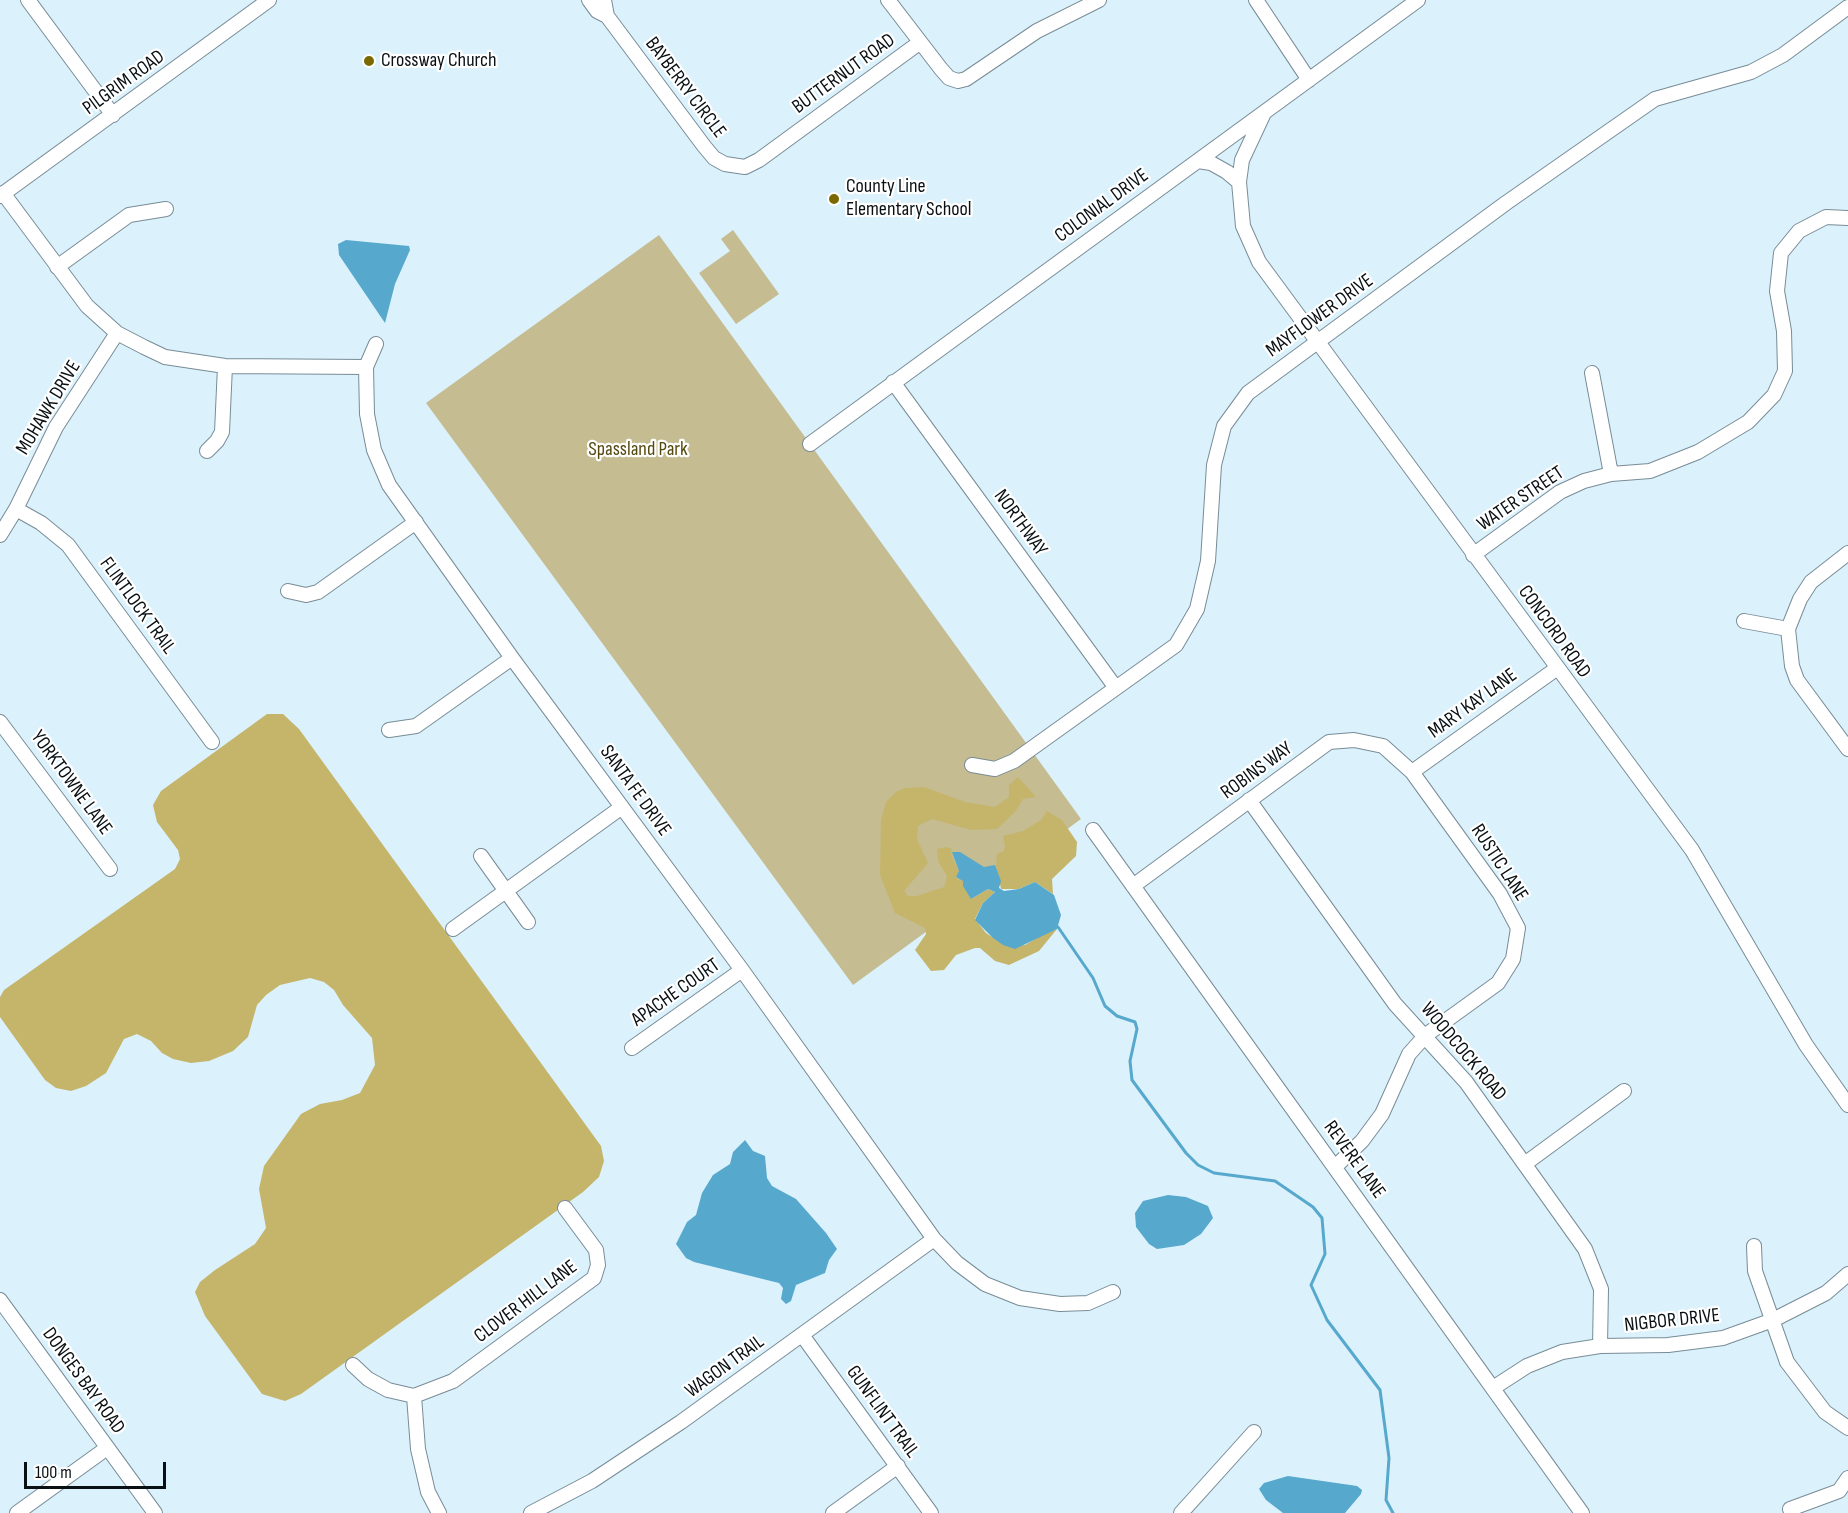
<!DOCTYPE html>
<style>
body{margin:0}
#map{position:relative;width:1848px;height:1513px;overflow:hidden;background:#dbf1fc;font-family:"Sofia Sans Condensed",sans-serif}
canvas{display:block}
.scale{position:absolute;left:24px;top:1462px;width:142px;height:27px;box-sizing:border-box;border:3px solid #081013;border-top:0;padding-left:8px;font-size:18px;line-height:21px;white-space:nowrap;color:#081013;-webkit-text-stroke:4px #fff;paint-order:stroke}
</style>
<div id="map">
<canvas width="1848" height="1513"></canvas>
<div class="scale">100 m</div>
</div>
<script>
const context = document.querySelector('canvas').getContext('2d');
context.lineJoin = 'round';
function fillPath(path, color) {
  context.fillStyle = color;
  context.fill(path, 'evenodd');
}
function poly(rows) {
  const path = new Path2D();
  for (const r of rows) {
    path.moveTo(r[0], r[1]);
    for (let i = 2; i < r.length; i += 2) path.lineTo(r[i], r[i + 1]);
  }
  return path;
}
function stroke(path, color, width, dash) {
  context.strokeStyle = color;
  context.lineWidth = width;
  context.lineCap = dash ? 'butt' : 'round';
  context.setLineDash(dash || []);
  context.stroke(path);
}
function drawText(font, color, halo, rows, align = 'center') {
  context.font = font + ' "Sofia Sans Condensed",sans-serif';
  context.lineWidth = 4.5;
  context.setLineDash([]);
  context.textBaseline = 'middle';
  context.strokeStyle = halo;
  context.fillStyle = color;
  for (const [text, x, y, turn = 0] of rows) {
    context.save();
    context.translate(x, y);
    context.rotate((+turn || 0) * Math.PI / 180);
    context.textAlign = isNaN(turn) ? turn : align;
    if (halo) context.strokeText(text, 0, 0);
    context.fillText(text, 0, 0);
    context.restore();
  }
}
fillPath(poly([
 [733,230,779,294,736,324,699,273,730,251,721,239],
 [659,235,1081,819,853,985,426,403]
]), '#c5bc91');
fillPath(poly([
 [267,714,283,714,299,729,601,1146,604,1161,599,1177,583,1192,301,1394,285,1401,262,1394,205,1316,195,1292,200,1282,215,1270,255,1244,266,1228,259,1189,264,1166,301,1114,320,1104,342,1100,360,1093,375,1065,372,1038,343,1005,334,990,324,982,310,978,280,985,266,995,257,1005,248,1037,233,1051,209,1061,191,1063,173,1059,162,1053,151,1041,137,1034,124,1039,106,1073,86,1086,71,1091,56,1088,45,1080,0,1017,0,997,4,990,175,869,180,859,178,850,157,822,153,805,161,791],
 [1018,777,1036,797,1023,799,1015,812,997,829,971,830,932,819,918,826,917,839,928,863,904,891,908,896,917,896,944,887,947,876,938,861,937,849,946,847,952,849,951,855,959,872,956,876,957,879,963,881,971,899,988,889,995,892,983,903,975,919,986,933,1004,945,1025,945,1047,932,1057,929,1039,951,1009,965,995,961,980,948,975,948,956,955,944,970,931,971,915,950,926,934,925,928,895,913,880,875,881,820,886,802,896,792,905,788,924,787,965,802,995,807,1009,797,1009,785],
 [1047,811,1062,820,1077,842,1076,856,1052,879,1053,894,1035,882,1019,889,1001,889,996,866,997,854,1004,851,1005,846,1003,836,1023,831,1041,820]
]), '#c5b56b');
fillPath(poly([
 [346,240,409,246,410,250,395,284,385,323,339,255,338,244],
 [952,852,960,852,984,867,995,865,1001,881,999,888,1004,891,1019,889,1035,882,1054,895,1061,915,1057,929,1015,949,1003,945,993,938,975,920,983,903,995,892,988,889,971,899,963,886,963,881,956,877,959,871],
 [745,1140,753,1151,765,1156,767,1178,772,1186,796,1199,826,1233,837,1249,829,1260,825,1273,796,1285,791,1301,786,1304,781,1299,783,1288,779,1283,694,1262,686,1258,676,1244,687,1222,696,1215,702,1193,713,1175,730,1164,733,1152],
 [1168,1195,1186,1197,1208,1206,1213,1218,1201,1234,1184,1245,1157,1249,1149,1244,1136,1227,1135,1213,1143,1201],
 [1288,1476,1357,1486,1362,1490,1361,1494,1345,1513,1283,1513,1266,1500,1259,1489,1264,1483]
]), '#56a8cd');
stroke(poly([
 [1058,927,1093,978,1105,1006,1117,1016,1135,1022,1137,1029,1130,1061,1132,1080,1186,1153,1198,1165,1214,1173,1275,1181,1313,1207,1322,1218,1325,1254,1311,1285,1327,1320,1380,1390,1389,1458,1386,1500,1393,1513]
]), '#56a8cd', 3);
const minor = poly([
 [28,0,113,115],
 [589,0,597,11,607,16],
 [604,0,607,16,704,146,714,158,725,164,745,167,759,160,919,43],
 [888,0,941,69,949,78,958,81,966,79,1037,31,1099,0],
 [1256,0,1309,80],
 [1264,113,1242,160,1239,182,1243,226,1259,262,1692,850,1806,1045,1848,1105],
 [1198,161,1211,163,1227,172,1239,182],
 [3,193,87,306,117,333,144,347,165,357,225,366,366,367],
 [0,196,269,0],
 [57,267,129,215,166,209],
 [376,344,366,367,367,414,374,450,389,485,512,658,742,970,934,1239,957,1263,985,1284,1020,1298,1060,1304,1088,1303,1113,1292],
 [1592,373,1611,474],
 [893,382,1116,688],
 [810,444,1418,0],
 [207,451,217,441,222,432,225,366],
 [16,509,41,523,68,545,212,742],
 [0,535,16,509,56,427,117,333],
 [1848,553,1811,582,1800,599,1788,629,1792,666,1797,680,1848,749],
 [1473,555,1560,492,1584,481,1611,474,1650,471,1698,452,1748,422,1774,395,1785,371,1784,331,1777,291,1781,253,1799,231,1826,217,1848,218],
 [288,591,306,595,318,592,416,522],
 [1744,621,1788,629],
 [0,722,110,869],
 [389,730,416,726,512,658],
 [972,765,995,769,1014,761,1176,645,1197,609,1208,561,1214,465,1224,426,1248,393,1506,203,1655,99,1751,72,1783,55,1848,7],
 [1412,772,1556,669],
 [1249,800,1395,1004,1466,1082,1585,1249,1601,1289,1600,1346],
 [1093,830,1582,1513],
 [481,856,528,922],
 [1133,886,1329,742,1354,740,1383,746,1412,772,1500,894,1518,928,1513,959,1498,983,1426,1035,1409,1054,1382,1114,1362,1141,1335,1167],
 [453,929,622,807],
 [632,1048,742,970],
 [1526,1163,1624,1091],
 [1754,1246,1755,1271,1787,1362,1825,1412,1848,1428],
 [0,1300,155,1513],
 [802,1335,931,1513],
 [353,1365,368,1379,388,1390,414,1396,418,1449,428,1492,439,1513],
 [1493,1388,1527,1366,1562,1352,1600,1346,1668,1345,1723,1338,1773,1320,1826,1293,1848,1274],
 [414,1396,453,1381,594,1278,598,1265,596,1250,565,1208],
 [1790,1509,1839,1491,1848,1478],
 [17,1513,107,1448],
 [531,1513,592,1481,681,1422,934,1239],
 [833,1513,898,1466],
 [1181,1513,1254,1432]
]);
stroke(minor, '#788c96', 16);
stroke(minor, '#fff', 14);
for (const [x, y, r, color] of [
 [369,61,6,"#7b6900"],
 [834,199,6,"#7b6900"]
]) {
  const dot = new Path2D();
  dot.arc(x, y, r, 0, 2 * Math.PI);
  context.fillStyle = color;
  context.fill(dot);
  stroke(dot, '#fff', 2);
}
drawText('20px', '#081013', '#fff', [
 ["Crossway Church",381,61],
 ["County Line",846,187],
 ["Elementary School",846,210]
], 'left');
drawText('20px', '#081013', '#fff', [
 ["BUTTERNUT ROAD",844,74,-36],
 ["PILGRIM ROAD",124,83,-36],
 ["BAYBERRY CIRCLE",685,88,53],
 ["COLONIAL DRIVE",1102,206,-36],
 ["MAYFLOWER DRIVE",1320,316,-36],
 ["MOHAWK DRIVE",49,408,-59],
 ["WATER STREET",1521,499,-34],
 ["NORTHWAY",1020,523,54],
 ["FLINTLOCK TRAIL",137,606,54],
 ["CONCORD ROAD",1554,632,54],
 ["MARY KAY LANE",1473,704,-36],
 ["ROBINS WAY",1257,771,-36],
 ["YORKTOWNE LANE",71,783,54],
 ["SANTA FE DRIVE",635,791,54],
 ["RUSTIC LANE",1499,863,57],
 ["APACHE COURT",676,993,-35],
 ["WOODCOCK ROAD",1463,1052,50],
 ["REVERE LANE",1354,1160,54],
 ["CLOVER HILL LANE",526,1302,-37],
 ["NIGBOR DRIVE",1672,1321,-6],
 ["WAGON TRAIL",725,1367,-36],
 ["DONGES BAY ROAD",83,1381,54],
 ["GUNFLINT TRAIL",882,1412,54]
]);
drawText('20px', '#55490f', '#fff', [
 ["Spassland Park",638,450]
]);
</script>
